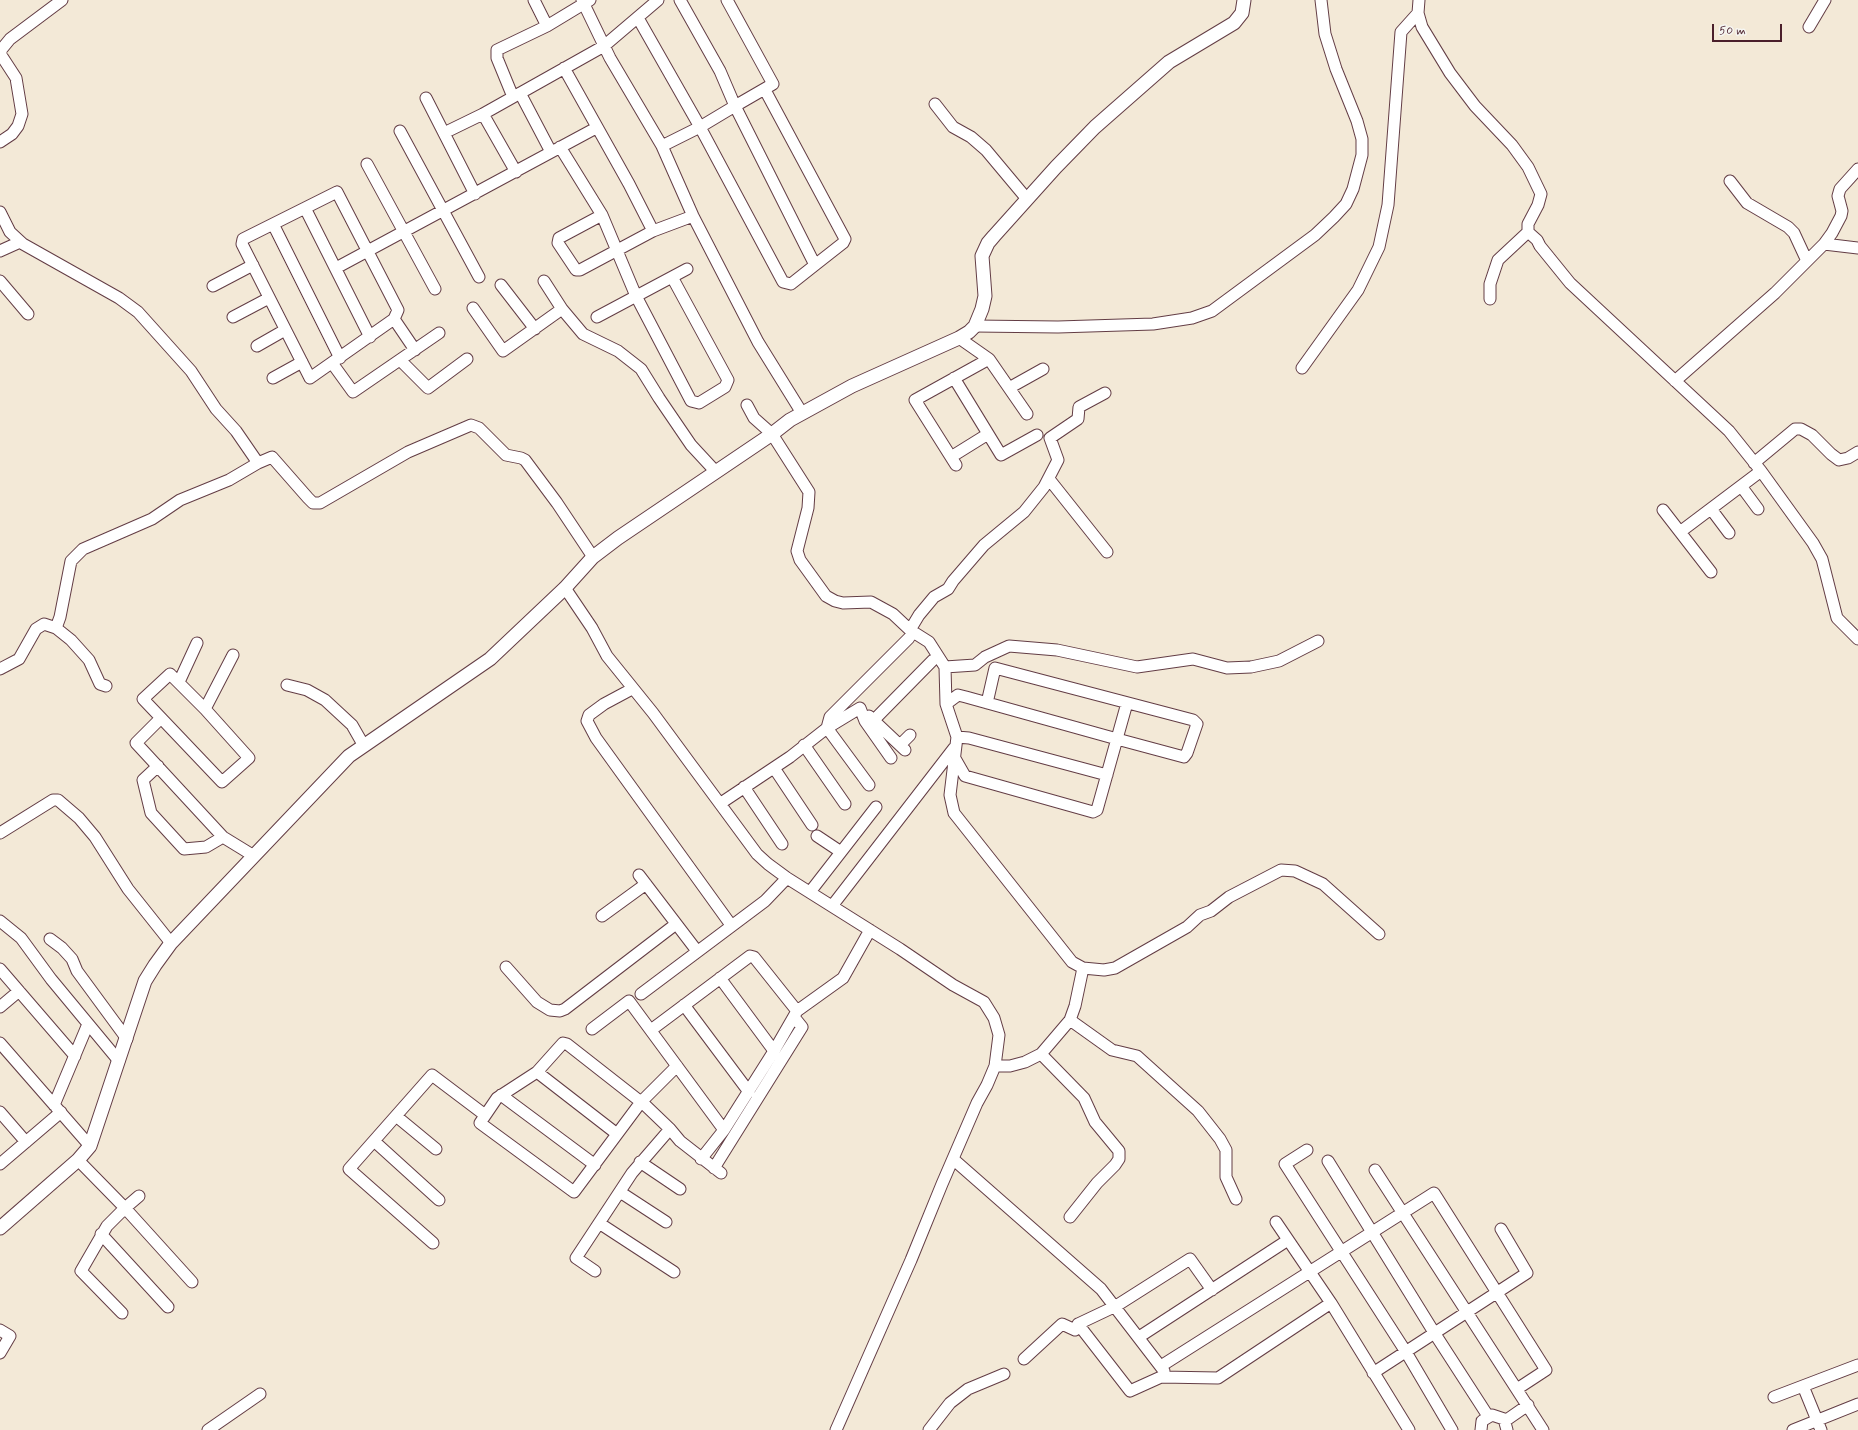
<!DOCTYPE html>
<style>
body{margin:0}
#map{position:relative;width:1858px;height:1430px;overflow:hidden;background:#f3e9d7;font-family:Mynerve,sans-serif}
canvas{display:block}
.scale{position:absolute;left:1712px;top:24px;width:70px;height:18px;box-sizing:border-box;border:2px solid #4a1f2b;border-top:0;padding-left:5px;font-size:12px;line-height:14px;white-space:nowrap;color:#4a1f2b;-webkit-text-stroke:3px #f6f6f2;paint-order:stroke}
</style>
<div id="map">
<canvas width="1858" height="1430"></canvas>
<div class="scale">50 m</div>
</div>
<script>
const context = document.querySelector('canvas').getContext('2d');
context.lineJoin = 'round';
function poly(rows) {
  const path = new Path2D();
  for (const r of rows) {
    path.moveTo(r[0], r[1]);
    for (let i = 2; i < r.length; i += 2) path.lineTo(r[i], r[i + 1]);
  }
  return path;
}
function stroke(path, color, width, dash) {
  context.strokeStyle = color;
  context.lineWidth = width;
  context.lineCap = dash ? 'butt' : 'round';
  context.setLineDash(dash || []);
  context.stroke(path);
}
const minor = poly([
 [534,0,547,26],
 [582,0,610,58,662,146,693,216,758,342,802,413],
 [680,0,720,71,735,106,773,84,727,0],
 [1419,0,1418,13,1422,27,1450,73,1475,106,1512,145,1528,167,1541,194,1538,205,1528,224,1528,232,1498,260,1490,284,1490,299],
 [638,18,700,127,662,146],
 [1809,27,1825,0],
 [564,68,629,184,653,231],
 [765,90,845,239,843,243,815,265],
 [520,93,551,152],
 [513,97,497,58,497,50,547,26,590,0],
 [426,98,475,194],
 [935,104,953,127,971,137,986,150,1027,199],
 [735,106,815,265,791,284,783,282,700,127,735,106],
 [483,114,516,172],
 [400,131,479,277],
 [444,133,483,114,604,46,658,0],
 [0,142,12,134,18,126,22,114,16,78,1,55,1,50,10,39,62,0],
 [560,147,602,215,636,296,691,401,699,403,725,387,728,380,672,277],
 [367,164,435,289],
 [1730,181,1747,203,1788,227,1794,233,1807,261],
 [337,192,398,310,394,319,310,378,242,244,243,239,337,192],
 [305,208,370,337],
 [0,212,10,232,23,244,119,298,138,312,191,371,216,409,236,431,258,463],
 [602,215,559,238,558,243,576,270,580,270,653,231,693,216],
 [273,224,340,358],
 [1528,232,1537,240,1540,246,1570,283,1714,417,1729,431,1761,471,1813,543,1822,559,1837,618,1858,639],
 [1824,244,1858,248],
 [0,251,20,242],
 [336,268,596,128],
 [0,281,28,314],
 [544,281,562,309,583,334,618,351,641,369,659,398,691,445,716,472],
 [501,285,535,329],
 [213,286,253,265],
 [473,308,503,351,562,309],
 [233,317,269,298],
 [597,317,687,269],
 [394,319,415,350],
 [975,326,1058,327,1153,324,1192,318,1212,311,1315,235,1334,217,1346,204,1353,189,1362,155,1362,139,1357,121,1336,69,1325,34,1321,0],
 [959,338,989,359,1027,414],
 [257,346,285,330],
 [400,360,428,388,467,359],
 [332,363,353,392,439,333],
 [1302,368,1358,290,1379,247,1388,205,1401,32,1418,13],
 [273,378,302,362],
 [954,378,1001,455,1037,435],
 [1675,381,1775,293,1824,244,1832,233,1841,216,1842,211,1838,196,1840,189,1858,169],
 [1009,388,1043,369],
 [747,405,754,418,772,434,809,492,808,508,797,551,800,560,826,596,835,601,843,603,871,602,893,614,910,630,929,642,945,667,946,704,957,737,950,795,954,813,1072,962,1083,968,1104,970,1115,968,1187,927,1200,915,1211,911,1229,897,1281,870,1295,871,1323,884,1379,934],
 [951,457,988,434],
 [1754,463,1795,429,1801,429,1812,435,1831,454,1839,460,1848,458,1858,452],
 [956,465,915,400,989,359],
 [1049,479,1107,552],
 [1741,486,1758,509],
 [1711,509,1729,533],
 [1663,510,1711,572],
 [1680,532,1761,471],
 [565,588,592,628,607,656,653,713,757,854,768,864,787,878,900,949,953,985,984,1002,994,1018,999,1035,995,1066,987,1085,977,1103,942,1184,911,1260,836,1430],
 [56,628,60,617,71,561,83,549,152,519,180,500,229,480,258,463,272,457,308,498,313,503,320,503,408,452,471,425,479,428,506,455,521,458,525,460,557,503,593,557],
 [910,630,919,615,934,597,948,589,953,581,984,545,1024,512,1044,487,1058,460,1050,438,1078,419,1079,407,1105,393],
 [945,667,975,665,985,657,1009,646,1057,650,1137,667,1193,659,1227,668,1251,667,1279,661,1318,641],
 [0,669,19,659,36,629,44,624,56,628,71,640,89,660,100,684,106,686],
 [170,674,205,709,249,758,222,782,143,699,170,674],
 [179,682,197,643],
 [287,685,307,690,325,700,352,725,364,746],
 [632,689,604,704,589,715,587,721,596,738,731,925],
 [946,704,958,695,966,697,1117,739,1184,757,1187,753,1197,724,1193,720,995,668,987,703],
 [205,709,233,655],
 [869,716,905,750],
 [161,718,136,743,223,837,254,856],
 [873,721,933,660],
 [957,737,969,738,1107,775],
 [804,745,845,804],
 [900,745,910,735],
 [953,755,965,776,1093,812,1097,810,1127,703],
 [158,766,143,780,151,813,184,849,206,847,223,837],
 [774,768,812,825],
 [869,785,827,728,860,708,865,721,891,758],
 [744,787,782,844],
 [721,803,790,757,827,728,830,717,909,638],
 [0,833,53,800,58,800,79,818,95,837,128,889,171,943],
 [817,836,841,852],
 [639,875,697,951],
 [810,892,876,807],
 [832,906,954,748],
 [602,916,646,884],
 [0,921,21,938,51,979,119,1061],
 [50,939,62,948,72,959,77,971,127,1039],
 [506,967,537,1002,550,1010,560,1011,565,1009,676,924],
 [0,969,75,1056],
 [720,978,774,1051],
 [641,994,765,901,787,878],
 [684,1005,749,1092],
 [0,1007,19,991],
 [1070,1020,1112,1050,1137,1056,1198,1111,1220,1139,1226,1150,1226,1177,1236,1199],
 [592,1029,629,1001,724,1130],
 [651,1030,750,956,754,957,797,1011],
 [0,1043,90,1146],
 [1041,1054,1084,1098,1095,1122,1119,1151,1119,1159,1115,1165,1097,1183,1070,1217],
 [995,1066,1010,1066,1025,1062,1041,1054,1070,1020,1075,1006,1083,968],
 [537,1072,617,1134],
 [501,1095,595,1165],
 [54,1105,88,1024],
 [0,1112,26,1142],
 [396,1116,436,1149],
 [670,1129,646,1106,641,1102,567,1044,563,1043,537,1072,497,1098,480,1123,574,1192,641,1102,677,1066],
 [374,1141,439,1200],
 [1307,1150,1285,1164,1406,1352,1452,1430],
 [701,1159,724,1130,774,1051,797,1011,843,978,870,930],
 [953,1159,1101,1289,1164,1371],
 [78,1160,125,1208,107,1226,81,1271,122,1313],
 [1328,1161,1435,1334,1488,1416],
 [640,1162,680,1189],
 [0,1164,61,1112],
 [714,1168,802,1027,794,1017],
 [1375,1170,1543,1430],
 [620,1192,666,1222],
 [139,1196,125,1208,192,1282],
 [1276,1222,1331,1303,1409,1430],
 [599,1223,674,1272],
 [101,1234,168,1307],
 [433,1243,349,1169,432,1075,485,1115],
 [595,1271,576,1258,632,1173,670,1129,680,1141,721,1173],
 [1078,1324,1130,1391,1161,1377,1218,1378,1331,1303],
 [0,1330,10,1336,0,1353],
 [1139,1337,1288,1240],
 [1024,1359,1062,1324,1075,1330,1078,1324,1116,1306,1190,1259,1212,1290],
 [1161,1366,1434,1193,1546,1370,1517,1389],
 [1373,1373,1527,1273,1501,1229],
 [1803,1386,1821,1430],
 [1774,1397,1858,1365],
 [1505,1421,1528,1405],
 [208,1430,260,1394],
 [929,1430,950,1403,968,1389,1004,1374],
 [1481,1430,1482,1421,1492,1415,1504,1419,1507,1430],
 [1793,1430,1858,1404]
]);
const tertiary = poly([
 [0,1228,78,1160,90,1146,145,981,155,965,171,943,349,756,490,659,565,588,593,557,618,538,772,434,790,420,852,386,959,338,969,332,975,326,982,309,985,296,982,256,988,243,994,236,1056,167,1095,127,1169,62,1234,23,1242,13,1244,0]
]);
stroke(minor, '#633d45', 13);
stroke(tertiary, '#633d45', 15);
stroke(minor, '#fff', 11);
stroke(tertiary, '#fff', 13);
</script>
